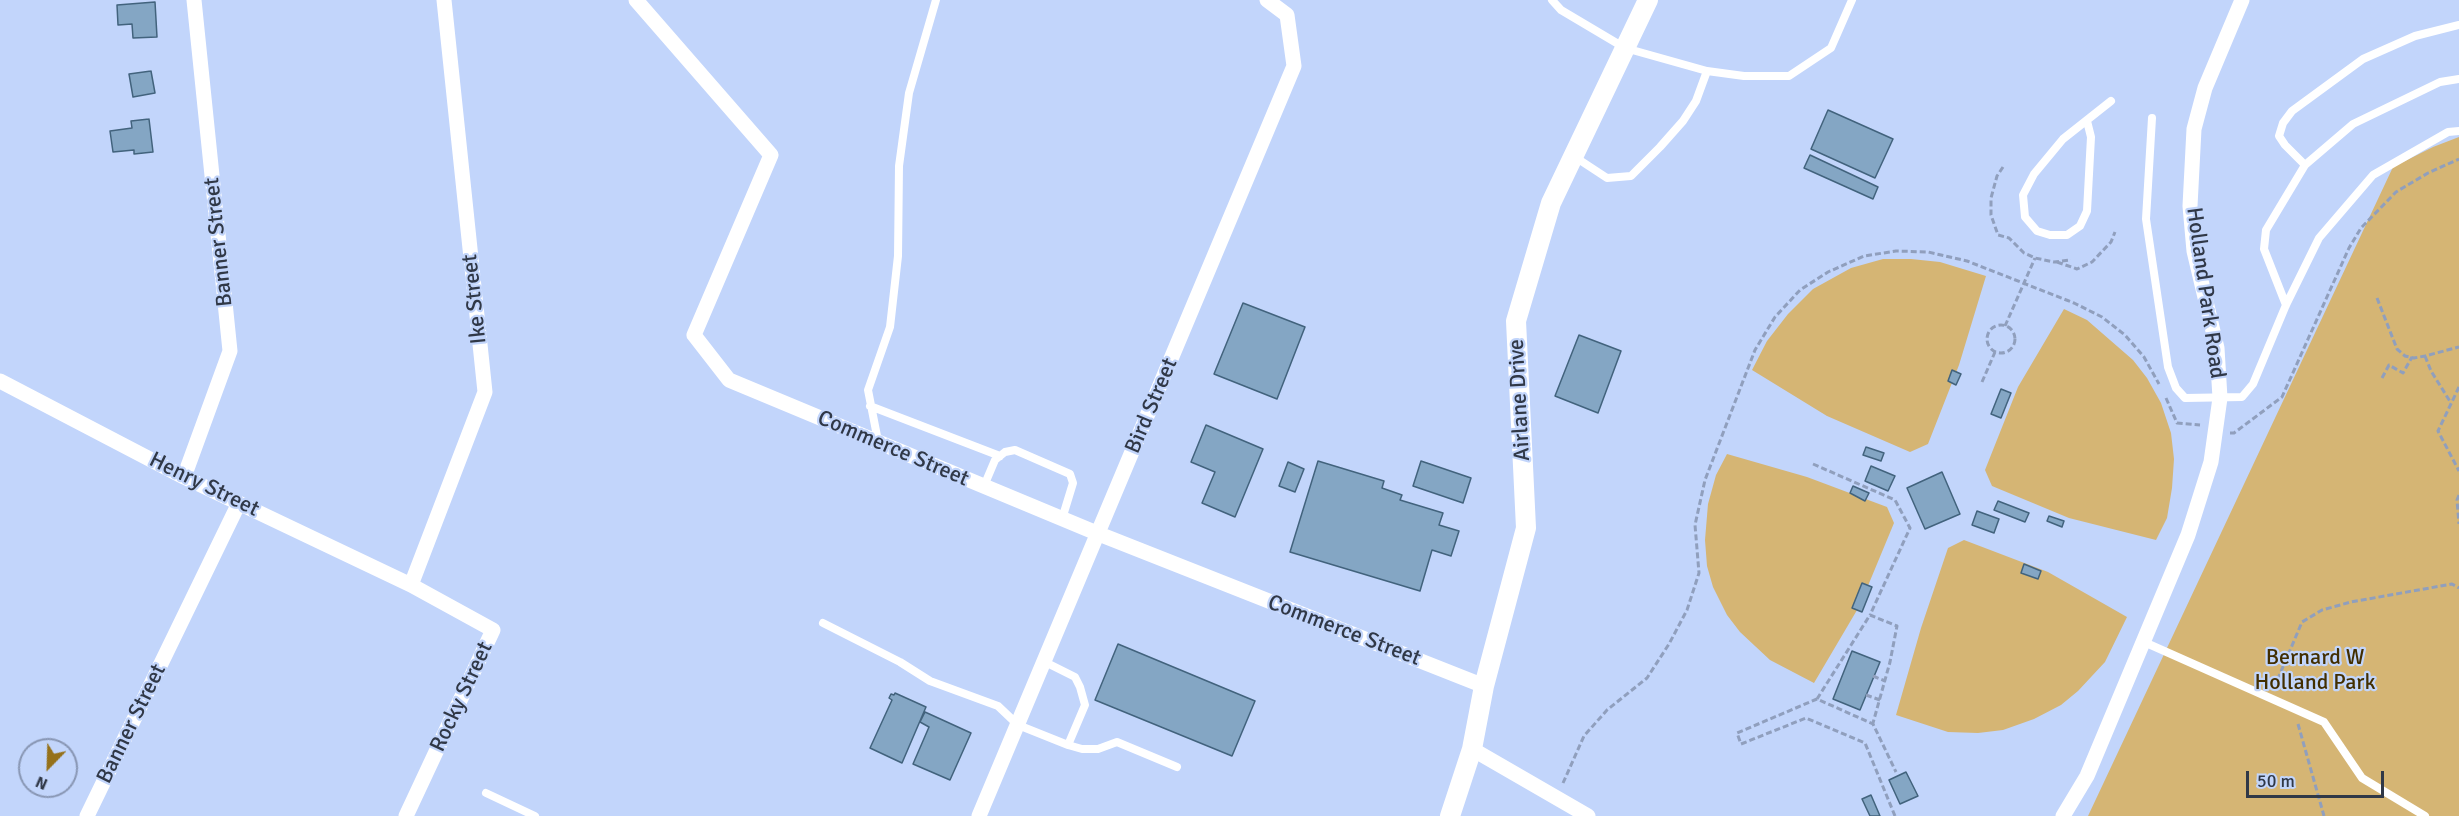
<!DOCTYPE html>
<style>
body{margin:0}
#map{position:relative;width:2459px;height:816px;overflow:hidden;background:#c2d5fb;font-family:Signika,sans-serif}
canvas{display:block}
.north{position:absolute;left:18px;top:738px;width:60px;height:60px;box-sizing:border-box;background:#c2d5fb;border:2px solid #8896b3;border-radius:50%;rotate:203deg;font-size:16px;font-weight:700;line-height:24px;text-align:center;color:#303847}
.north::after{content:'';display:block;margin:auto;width:21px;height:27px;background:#95711a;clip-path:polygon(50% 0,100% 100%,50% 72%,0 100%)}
.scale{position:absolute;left:2246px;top:771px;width:138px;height:27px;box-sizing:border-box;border:3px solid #303847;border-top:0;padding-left:8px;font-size:18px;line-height:21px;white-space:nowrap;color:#303847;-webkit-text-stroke:4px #c2d5fb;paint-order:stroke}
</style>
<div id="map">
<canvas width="2459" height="816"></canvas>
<div class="north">N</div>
<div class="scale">50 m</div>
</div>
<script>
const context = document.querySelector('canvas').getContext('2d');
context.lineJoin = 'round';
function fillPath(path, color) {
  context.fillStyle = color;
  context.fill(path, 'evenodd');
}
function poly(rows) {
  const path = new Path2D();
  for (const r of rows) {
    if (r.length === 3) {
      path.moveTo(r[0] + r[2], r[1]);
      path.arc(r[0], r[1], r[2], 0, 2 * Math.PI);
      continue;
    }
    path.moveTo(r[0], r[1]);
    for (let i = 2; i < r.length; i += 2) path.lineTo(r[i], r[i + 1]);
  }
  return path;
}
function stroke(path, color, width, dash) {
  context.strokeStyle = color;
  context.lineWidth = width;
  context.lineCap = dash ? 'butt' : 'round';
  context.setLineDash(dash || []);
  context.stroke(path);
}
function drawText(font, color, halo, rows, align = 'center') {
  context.font = font + ' Signika,sans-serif';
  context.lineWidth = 4.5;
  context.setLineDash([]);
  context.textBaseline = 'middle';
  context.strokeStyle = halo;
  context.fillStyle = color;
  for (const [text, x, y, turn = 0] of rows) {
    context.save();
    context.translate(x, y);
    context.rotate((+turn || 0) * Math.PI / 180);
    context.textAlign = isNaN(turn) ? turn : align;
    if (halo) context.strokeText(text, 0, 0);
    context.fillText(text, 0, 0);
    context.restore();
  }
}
fillPath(poly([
 [2459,137,2459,816,2088,816,2393,167,2433,147],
 [1883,259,1911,259,1940,262,1986,276,1959,365,1928,444,1910,452,1827,416,1752,370,1767,341,1788,314,1813,289,1851,268],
 [2064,309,2087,320,2133,360,2147,378,2161,403,2171,433,2174,459,2172,488,2167,518,2156,540,2069,518,1992,486,1985,470,2018,387],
 [1727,454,1807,477,1887,507,1894,523,1860,605,1814,683,1770,660,1740,632,1727,615,1713,587,1707,566,1705,540,1708,504,1716,475],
 [1964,540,2048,572,2127,617,2105,662,2078,691,2061,705,2034,719,2003,730,1978,733,1948,732,1896,715,1921,628,1948,548]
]), '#d5b574');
const building = poly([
 [155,2,157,37,133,38,132,24,118,25,117,5,155,2],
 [151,71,155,93,133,97,129,74,151,71],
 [1828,110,1893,139,1875,178,1811,149,1828,110],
 [149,119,153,152,134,154,134,150,113,152,110,131,132,128,131,121,149,119],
 [1810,155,1878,187,1873,199,1804,168,1810,155],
 [1243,303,1305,327,1277,399,1214,374,1243,303],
 [1579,335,1621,351,1598,413,1555,396,1579,335],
 [1952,370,1961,374,1956,385,1948,381,1952,370],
 [2001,389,2011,393,2001,418,1991,414,2001,389],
 [1206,425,1263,449,1235,517,1202,503,1215,472,1191,462,1206,425],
 [1866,447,1884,453,1881,461,1863,455,1866,447],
 [1318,461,1384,481,1382,488,1402,495,1400,500,1443,513,1439,525,1459,531,1451,556,1432,550,1420,591,1290,552,1318,461],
 [1421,461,1471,478,1463,503,1413,486,1421,461],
 [1288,462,1304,469,1295,492,1279,486,1288,462],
 [1871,466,1895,476,1888,491,1865,481,1871,466],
 [1942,472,1960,514,1925,529,1907,488,1942,472],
 [1853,486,1869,493,1865,501,1850,493,1853,486],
 [1998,501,2029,513,2025,522,1994,510,1998,501],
 [1977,511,1999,519,1994,533,1972,525,1977,511],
 [2049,516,2064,521,2062,527,2047,521,2049,516],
 [2024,564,2041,571,2038,579,2021,573,2024,564],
 [1862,583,1872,587,1862,612,1852,608,1862,583],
 [1118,644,1255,701,1232,756,1095,700,1118,644],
 [1852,651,1880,662,1860,710,1833,699,1852,651],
 [895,693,926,707,902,763,870,748,892,700,889,698,891,694,894,695,895,693],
 [925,712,971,733,950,780,913,764,929,727,920,722,925,712],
 [1906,772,1918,796,1900,804,1889,780,1906,772],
 [1871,795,1880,816,1870,816,1862,799,1871,795]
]);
fillPath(building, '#84a6c4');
stroke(building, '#42637d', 1.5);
stroke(poly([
 [2003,167,1997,176,1991,198,1991,215,1998,235,2009,238,2024,253,2035,258,2054,262,2071,260],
 [2057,262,2077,269,2092,262,2111,242,2115,232],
 [2377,298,2397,349,2405,356,2414,358,2425,356,2459,347],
 [2001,339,14],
 [2005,326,2035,258],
 [2425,356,2431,371,2451,403],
 [2382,378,2389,365,2403,373,2412,357],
 [1982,382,1995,352],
 [2459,387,2438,431,2459,471],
 [2166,398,2177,423,2200,425],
 [2230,433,2234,433,2282,397,2349,248,2361,228,2396,192,2428,173,2459,159],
 [1813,464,1895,500,1910,528,1870,615],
 [2459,495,2457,500,2459,524],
 [1873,676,1885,681],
 [2274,688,2302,622,2322,610,2351,602,2452,584,2459,588],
 [1866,695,1880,700],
 [1817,699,1870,615,1897,626,1890,662,1873,723],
 [2298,724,2324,816],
 [1563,783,1584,736,1607,710,1647,678,1669,644,1687,610,1699,573,1695,525,1705,480,1755,350,1775,317,1800,290,1828,272,1864,256,1896,251,1928,252,1967,261,2074,303,2102,317,2125,335,2144,357,2159,384],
 [1895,816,1865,743,1806,718,1741,744,1737,733,1817,699,1873,724,1896,772]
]), '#909fbd', 3, [6, 3]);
stroke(poly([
 [1552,0,1561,10,1625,48,1707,71,1744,76,1789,76,1831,48,1852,0],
 [2152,118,2146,219,2168,367,2176,388,2185,398,2242,397,2253,384,2286,305,2319,238,2373,175,2448,132,2459,131],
 [2087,121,2091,137,2087,211,2080,226,2067,235,2050,235,2037,231,2025,217,2023,195,2034,174,2063,139,2111,101],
 [1575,157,1607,178,1631,176,1660,147,1683,121,1696,101,1707,71],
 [2305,165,2285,145,2279,136,2283,123,2292,111,2363,59,2415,36,2459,25],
 [2286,305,2264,249,2266,230,2305,165,2353,124,2440,82,2459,79],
 [870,406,1000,456],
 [878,441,868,390,890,327,898,256,899,166,909,93,936,0],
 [984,486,995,460,1005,452,1015,450,1070,474,1073,483,1062,519],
 [823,623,900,662,930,681,998,706,1018,725,1068,745,1082,749,1098,749,1117,742,1177,767],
 [2144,642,2324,722,2362,778,2425,816],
 [1045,662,1075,677,1080,687,1085,705,1068,745],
 [486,793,535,816]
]), '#fff', 8);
stroke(poly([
 [636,0,771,155,694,335,729,380,1099,534,1484,686],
 [0,381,184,477,411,585,493,630,406,816],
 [184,477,230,351,194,0],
 [411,585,485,392,444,0],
 [1472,749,1588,816],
 [87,816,239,503],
 [979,816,1294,66,1287,15,1267,0],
 [2063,816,2087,776,2188,535,2211,462,2220,398,2217,348,2194,251,2190,206,2194,129,2205,88,2242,0]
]), '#fff', 15);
stroke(poly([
 [1450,816,1472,749,1484,686,1526,528,1516,321,1551,203,1648,0]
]), '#fff', 20);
drawText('22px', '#303847', '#c2d5fb', [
 ["Banner Street",219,242,-96],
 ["Holland Park Road",2205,293,82],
 ["Ike Street",475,299,-96],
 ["Airlane Drive",1520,400,-93],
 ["Bird Street",1152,406,-67],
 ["Commerce Street",893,449,23],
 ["Henry Street",204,485,26],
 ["Commerce Street",1344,631,21],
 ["Rocky Street",462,697,-65],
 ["Banner Street",132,724,-64]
]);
drawText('22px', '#422e00', '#c2d5fb', [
 ["Bernard W",2315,658],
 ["Holland Park",2315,683]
]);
</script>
